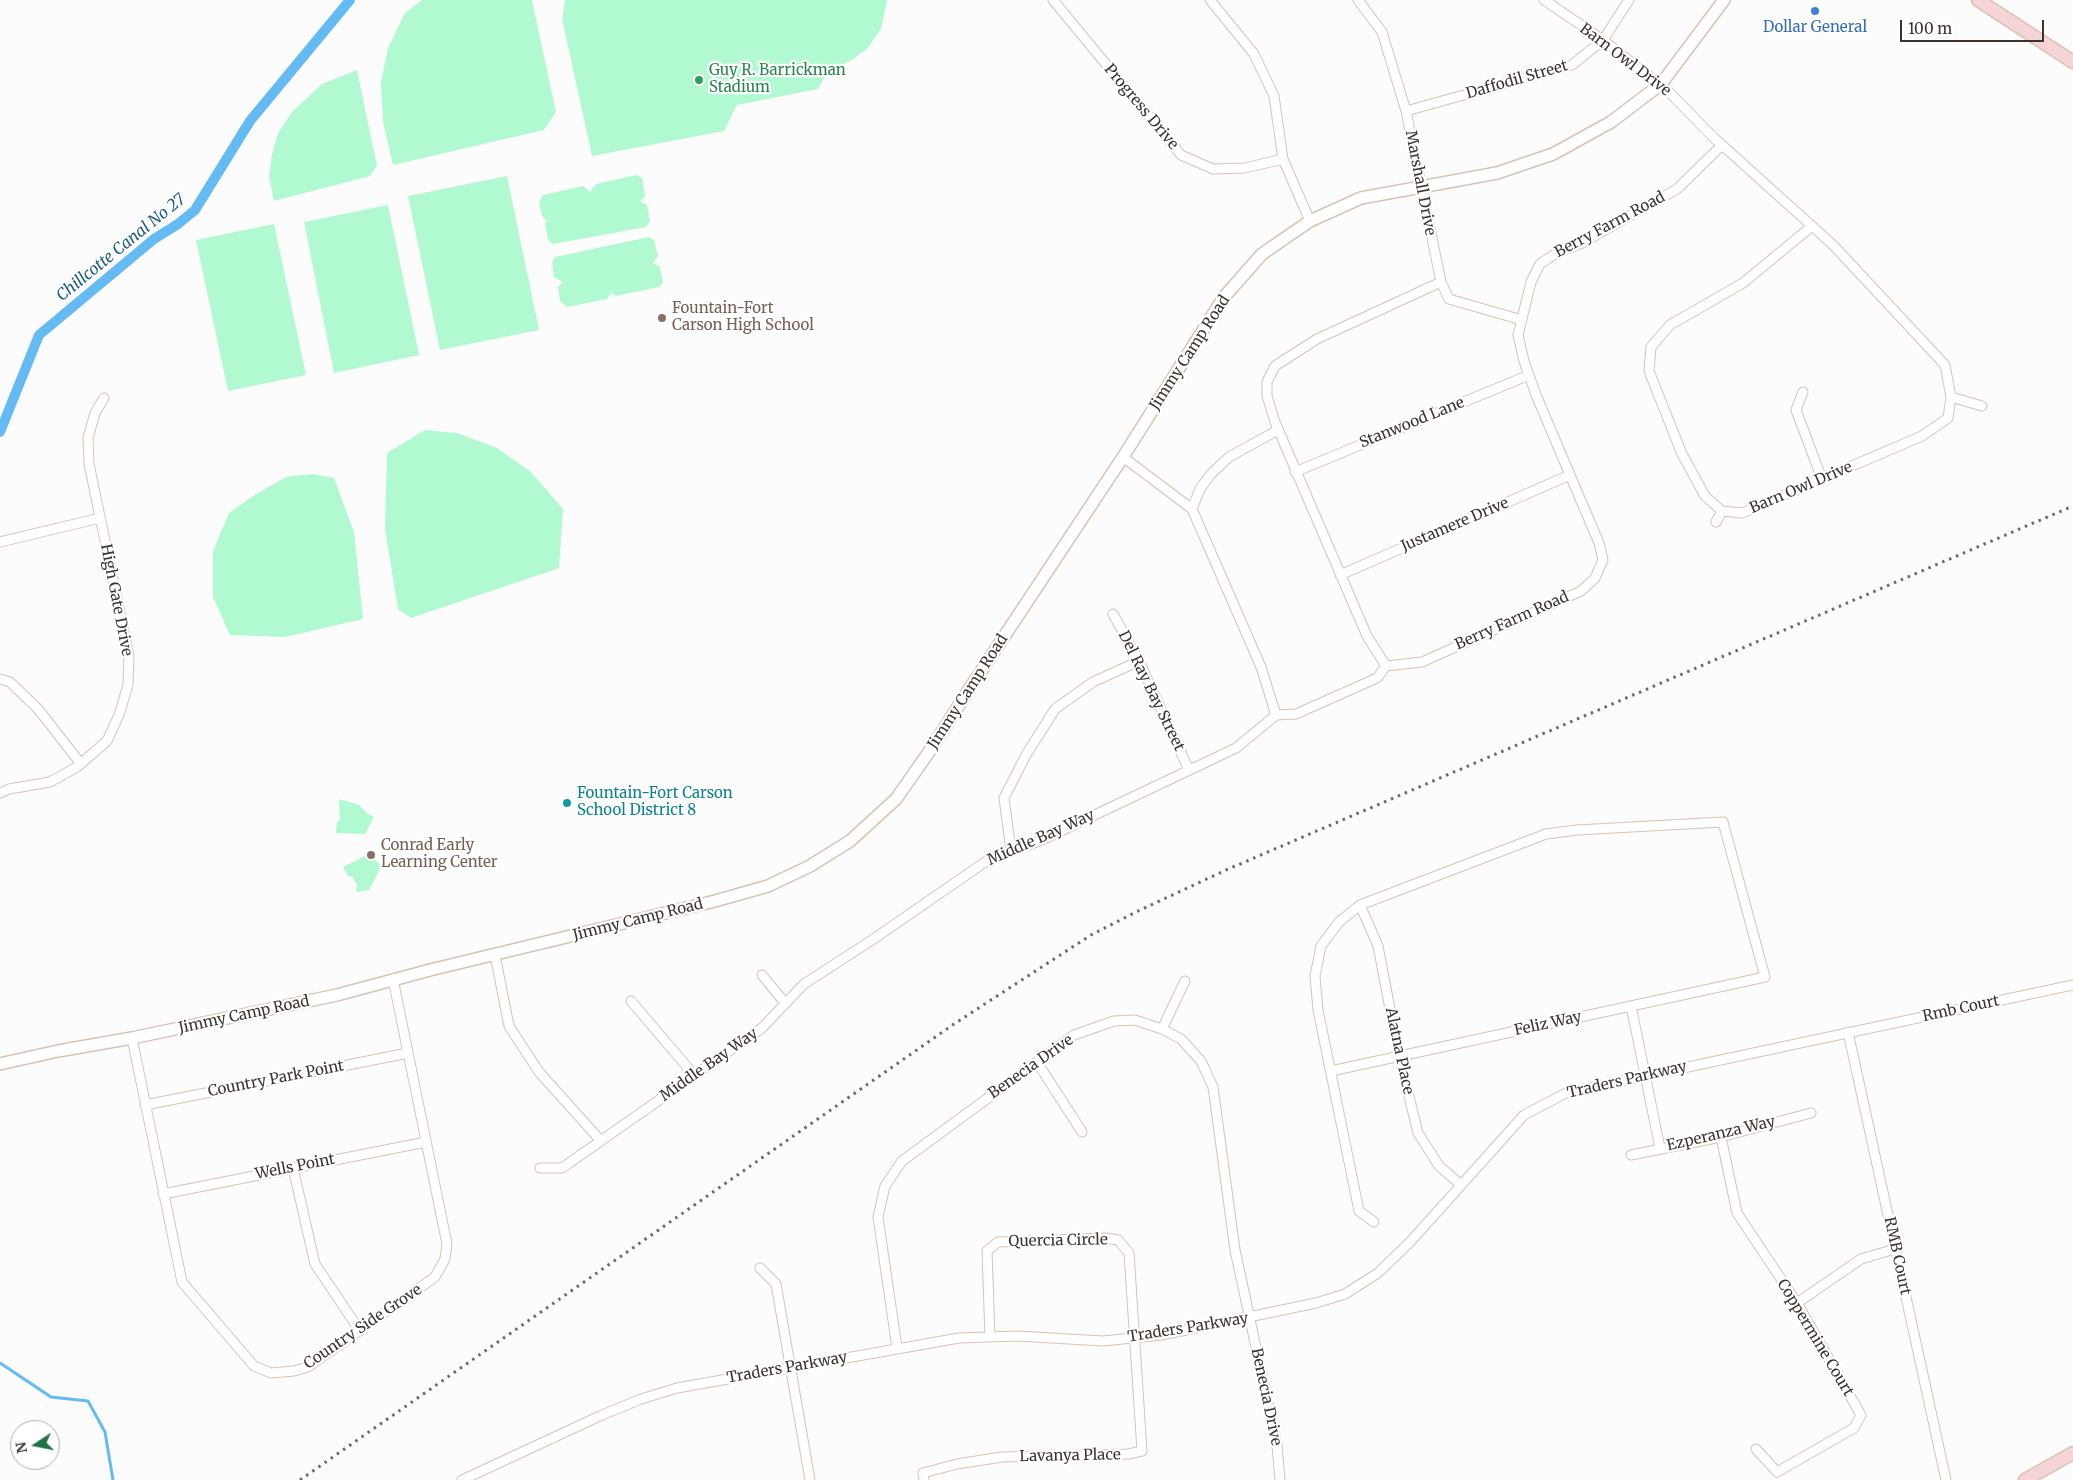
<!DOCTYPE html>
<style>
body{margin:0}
#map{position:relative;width:2073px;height:1480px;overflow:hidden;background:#fcfcfc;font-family:Merriweather,serif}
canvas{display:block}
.north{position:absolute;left:10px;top:1420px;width:50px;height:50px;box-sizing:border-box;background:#fff;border:1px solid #b1adab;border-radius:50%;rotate:259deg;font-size:14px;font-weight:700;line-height:20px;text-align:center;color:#3d332d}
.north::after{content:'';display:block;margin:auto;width:18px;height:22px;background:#1c7447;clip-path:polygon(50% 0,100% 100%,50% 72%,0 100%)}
.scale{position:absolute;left:1900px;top:20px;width:144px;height:22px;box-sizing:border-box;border:2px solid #3d332d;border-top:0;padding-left:6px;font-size:15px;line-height:18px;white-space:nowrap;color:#3d332d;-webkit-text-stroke:4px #fff;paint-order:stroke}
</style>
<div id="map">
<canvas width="2073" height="1480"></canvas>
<div class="north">N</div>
<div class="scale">100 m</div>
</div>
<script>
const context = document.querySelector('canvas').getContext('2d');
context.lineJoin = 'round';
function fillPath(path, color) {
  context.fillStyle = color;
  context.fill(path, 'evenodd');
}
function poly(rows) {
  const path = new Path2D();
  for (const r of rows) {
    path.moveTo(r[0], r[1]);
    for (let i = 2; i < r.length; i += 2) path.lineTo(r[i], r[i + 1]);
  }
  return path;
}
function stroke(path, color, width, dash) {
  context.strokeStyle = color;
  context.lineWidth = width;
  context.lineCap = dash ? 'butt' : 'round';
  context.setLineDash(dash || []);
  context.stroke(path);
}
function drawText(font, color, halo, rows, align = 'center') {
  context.font = font + ' Merriweather,serif';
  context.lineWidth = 4.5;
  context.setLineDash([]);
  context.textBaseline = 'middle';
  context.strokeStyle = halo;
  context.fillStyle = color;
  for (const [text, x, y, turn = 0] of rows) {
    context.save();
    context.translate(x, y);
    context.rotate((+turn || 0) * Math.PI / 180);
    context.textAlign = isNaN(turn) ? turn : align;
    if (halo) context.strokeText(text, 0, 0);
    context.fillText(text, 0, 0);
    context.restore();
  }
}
fillPath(poly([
 [422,0,532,0,556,112,544,130,393,165,383,122,381,83,388,48,405,13],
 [565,0,887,0,881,29,867,49,852,60,828,71,818,89,737,105,724,131,592,156,562,19],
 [357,70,377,166,370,176,274,201,269,176,272,154,278,133,292,112,322,84],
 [636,175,642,178,645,197,640,201,647,205,650,221,646,227,553,244,548,240,545,223,547,221,542,216,539,202,543,195,583,186,590,192,596,184],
 [507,176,539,330,440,350,408,196],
 [388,205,419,355,334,373,304,222],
 [274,224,306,375,228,391,196,240],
 [649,237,654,240,658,256,653,263,660,267,663,283,659,287,616,296,611,293,607,299,567,307,560,301,558,287,563,282,554,277,552,262,555,257],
 [425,430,457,433,497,448,531,472,563,509,559,568,411,618,398,609,385,529,387,453],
 [312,474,334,478,354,532,363,619,285,637,230,635,213,597,213,551,229,513,256,494,286,477],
 [339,799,359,805,368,814,374,817,365,834,336,833,337,821,340,821],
 [367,855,382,865,369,890,357,892,356,889,358,887,352,876,349,877,343,867]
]), '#b1f9d1');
stroke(poly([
 [0,1363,51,1397,88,1401,105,1432,113,1480]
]), '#64baf3', 3);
stroke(poly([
 [0,432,39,335,154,239,178,224,195,210,250,121,350,0]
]), '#64baf3', 10);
const minor = poly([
 [1053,0,1181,155,1213,169,1245,168,1283,159],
 [1210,0,1254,54,1274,96,1283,159,1310,221],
 [1358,0,1382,32,1406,111,1441,282,1449,299,1522,320],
 [1544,0,1603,40,1669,92,1715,139,1722,145,1812,226,1833,245,1945,365,1951,397,1948,418,1922,436,1742,513,1722,511,1705,496,1682,454,1649,371,1651,347,1670,325,1743,283,1812,226],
 [1406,111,1572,65,1603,40,1629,0],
 [1441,282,1317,339,1275,366,1267,382,1267,396,1275,422,1367,636,1386,666,1422,662,1581,591,1595,578,1603,560,1599,543,1536,395,1524,361,1518,335,1531,282,1540,264,1558,252,1582,243,1677,189,1722,145],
 [1803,392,1796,410,1822,479],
 [1951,397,1982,406],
 [1295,472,1529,375],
 [1192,509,1200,489,1211,474,1229,457,1278,430],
 [1716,522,1722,511],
 [0,542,100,518],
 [1340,575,1570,475],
 [1113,614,1139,661,1189,770],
 [0,679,10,682,38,709,81,764],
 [1276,715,1296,714,1377,678,1386,666],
 [0,793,9,789,50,782,77,767,107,741,119,715,128,685,129,656,89,464,88,438,95,413,104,398],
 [1011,851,1004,798,1026,755,1055,709,1093,682,1139,661],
 [1360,905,1378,946,1399,1056,1418,1133,1439,1166,1460,1184],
 [495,955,509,1026,539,1072,601,1141],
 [762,975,785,1003],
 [631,1001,694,1075],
 [1631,1006,1660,1148],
 [1162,1029,1185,981],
 [1848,1032,1946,1480],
 [132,1038,182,1282,254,1366,271,1373,294,1371,308,1367,435,1277,445,1259,447,1244,393,979],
 [1037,1062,1082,1132],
 [1331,1071,1765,977,1723,822,1577,830,1546,834,1360,905,1339,922,1321,946,1315,976,1318,1010,1359,1211,1374,1222],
 [145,1105,408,1053],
 [1721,1137,1737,1213,1797,1303,1861,1415,1854,1428,1777,1472,1756,1449],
 [1631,1155,1721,1137,1811,1113],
 [293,1168,315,1264,360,1331],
 [540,1168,562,1168,762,1028,804,984,872,940,988,860,1042,840,1236,748,1276,715,1261,667,1192,509,1123,457],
 [163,1194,426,1142],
 [760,1268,776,1284,810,1480],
 [1797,1303,1861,1259,1895,1249],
 [897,1348,878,1217,885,1186,902,1161,1074,1035,1114,1021,1135,1020,1162,1029,1181,1039,1201,1061,1213,1087,1235,1250,1277,1445,1280,1480],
 [462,1480,602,1415,641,1399,677,1388,959,1338,1017,1336,1103,1341,1162,1335,1316,1303,1345,1294,1378,1273,1411,1241,1524,1115,1566,1093,2073,985],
 [924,1480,923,1473,957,1464,1002,1457,1128,1454,1142,1451,1129,1253,1118,1240,1105,1238,998,1242,987,1251,990,1337]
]);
const tertiary = poly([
 [0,1064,58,1051,132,1038,337,995,430,970,715,901,768,886,810,866,850,841,896,799,931,749,968,691,1123,457,1224,297,1262,254,1310,221,1361,198,1497,173,1553,154,1611,122,1661,84,1724,0]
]);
const secondary = poly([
 [1978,0,2073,62],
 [2025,1480,2073,1453]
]);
stroke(minor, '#dac2b3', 11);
stroke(tertiary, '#dac2b3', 14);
stroke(secondary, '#dac2b3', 15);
stroke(minor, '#fff', 9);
stroke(tertiary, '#fff', 11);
stroke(secondary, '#f5d4d8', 12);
stroke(poly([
 [300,1480,954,1024,1091,935,1136,912,1226,870,2073,506]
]), '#6f6863', 3, [2.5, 5]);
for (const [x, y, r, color] of [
 [1815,11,5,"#3f7fe0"],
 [699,80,5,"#2e9e5b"],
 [662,318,5,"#8d6e63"],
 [567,803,5,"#0f9aa8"],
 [371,855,5,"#8d6e63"]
]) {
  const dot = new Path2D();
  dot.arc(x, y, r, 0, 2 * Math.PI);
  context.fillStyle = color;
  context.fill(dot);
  stroke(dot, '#fff', 2);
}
drawText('15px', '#366cbe', '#fff', [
 ["Dollar General",1815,28]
]);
drawText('15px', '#3d332d', '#fff', [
 ["Barn Owl Drive",1625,60,37],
 ["Daffodil Street",1517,80,-16],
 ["Progress Drive",1141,107,50],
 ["Marshall Drive",1420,183,79],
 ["Berry Farm Road",1610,225,-28],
 ["Jimmy Camp Road",1190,353,-57],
 ["Stanwood Lane",1412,423,-22],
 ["Barn Owl Drive",1801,488,-23],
 ["Justamere Drive",1455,525,-23],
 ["High Gate Drive",116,600,79],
 ["Berry Farm Road",1512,621,-24],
 ["Del Ray Bay Street",1151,691,64],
 ["Jimmy Camp Road",968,692,-57],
 ["Middle Bay Way",1041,838,-24],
 ["Jimmy Camp Road",638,920,-14],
 ["Rmb Court",1961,1009,-12],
 ["Jimmy Camp Road",244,1015,-12],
 ["Feliz Way",1548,1024,-12],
 ["Alatna Place",1399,1051,78],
 ["Middle Bay Way",709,1065,-35],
 ["Benecia Drive",1031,1067,-35],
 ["Country Park Point",276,1079,-11],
 ["Traders Parkway",1627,1080,-13],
 ["Ezperanza Way",1721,1134,-13],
 ["Wells Point",295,1167,-11],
 ["Quercia Circle",1058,1241,-1],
 ["RMB Court",1897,1256,78],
 ["Country Side Grove",363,1327,-34],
 ["Traders Parkway",1188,1328,-9],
 ["Coppermine Court",1815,1338,59],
 ["Traders Parkway",787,1368,-10],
 ["Benecia Drive",1266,1397,78],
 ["Lavanya Place",1070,1456,-1]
]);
drawText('15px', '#27864d', '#fff', [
 ["Guy R. Barrickman",709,71],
 ["Stadium",709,88]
], 'left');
drawText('15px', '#785e54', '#fff', [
 ["Fountain-Fort",672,309],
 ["Carson High School",672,326],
 ["Conrad Early",381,846],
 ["Learning Center",381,863]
], 'left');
drawText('15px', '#0d838f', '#fff', [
 ["Fountain-Fort Carson",577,794],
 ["School District 8",577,811]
], 'left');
drawText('italic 16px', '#1e5d83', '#fff', [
 ["Chillcotte Canal No 27",121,248,-39]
]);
</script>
